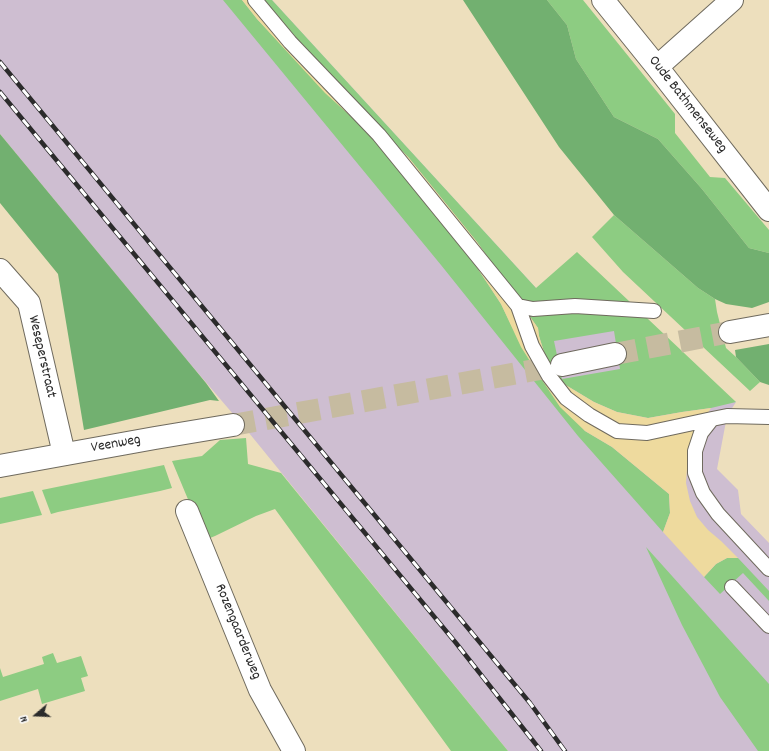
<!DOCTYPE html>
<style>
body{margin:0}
#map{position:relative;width:769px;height:751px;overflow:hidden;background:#eddfbd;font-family:Dekko,sans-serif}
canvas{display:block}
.north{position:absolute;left:16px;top:695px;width:40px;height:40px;-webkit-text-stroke:3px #fff;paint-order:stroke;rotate:251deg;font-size:11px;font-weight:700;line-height:16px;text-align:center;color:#2b2b2b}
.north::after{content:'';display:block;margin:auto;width:14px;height:18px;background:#2b2b2b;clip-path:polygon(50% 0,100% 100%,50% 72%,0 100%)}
</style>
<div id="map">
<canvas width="769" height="751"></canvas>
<div class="north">N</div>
</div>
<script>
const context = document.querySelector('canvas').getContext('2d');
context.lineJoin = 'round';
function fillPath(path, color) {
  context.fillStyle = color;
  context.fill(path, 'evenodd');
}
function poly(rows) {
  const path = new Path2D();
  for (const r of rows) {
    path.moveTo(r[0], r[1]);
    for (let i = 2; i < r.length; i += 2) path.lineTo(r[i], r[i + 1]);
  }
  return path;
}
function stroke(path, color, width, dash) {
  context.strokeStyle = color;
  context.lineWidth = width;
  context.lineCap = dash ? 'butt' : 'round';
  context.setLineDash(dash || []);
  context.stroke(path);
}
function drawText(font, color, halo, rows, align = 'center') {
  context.font = font + ' Dekko,sans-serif';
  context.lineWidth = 3;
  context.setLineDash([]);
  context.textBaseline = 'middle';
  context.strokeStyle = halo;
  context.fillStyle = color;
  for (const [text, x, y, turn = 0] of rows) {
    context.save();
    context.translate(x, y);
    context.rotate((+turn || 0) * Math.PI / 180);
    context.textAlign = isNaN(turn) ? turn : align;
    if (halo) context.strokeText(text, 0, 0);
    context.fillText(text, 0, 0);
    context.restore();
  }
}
fillPath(poly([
 [0,0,272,0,536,288,616,321,736,402,727,416,717,469,738,490,741,514,769,543,769,751,508,751,245,428,186,359,0,134]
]), '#cebed1');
fillPath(poly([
 [223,0,242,0,257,19,290,54,348,113,368,132,402,171,474,263,501,304,522,347,585,431,612,447,669,494,670,513,663,532,578,436,441,265],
 [260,0,272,0,536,288,577,252,736,402,711,408,682,412,648,418,617,412,594,402,564,384,557,376,544,352,539,336,538,328,477,242,409,158,369,118],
 [614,331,620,369,562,379,554,341],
 [547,0,583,0,675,114,675,133,710,177,725,178,769,230,769,253,749,248,702,189,658,139,614,117,576,59,567,25],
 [614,215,698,288,715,299,717,312,726,348,736,357,760,382,750,391,623,272,592,237],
 [246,438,248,464,281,473,508,751,451,751,275,509,256,516,215,536,205,540,172,461,202,456,220,440],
 [164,465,172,488,160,491,58,512,51,514,42,490],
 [33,491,42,515,0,524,0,498],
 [646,547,769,684,769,751,758,751,720,697,682,625],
 [727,558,738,558,769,591,769,601,743,573,720,594,704,577,716,564],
 [53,653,57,663,81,656,88,676,81,678,85,691,42,704,38,689,0,701,0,668,3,677,44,664,42,657]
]), '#8dcc82');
fillPath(poly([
 [463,0,547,0,567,25,576,59,614,117,658,139,702,189,749,248,769,253,769,302,752,308,726,304,715,299,698,288,614,215,559,147],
 [0,134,206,383,219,401,210,400,84,430,58,274,0,203],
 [769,344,769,385,760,382,736,357,735,350]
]), '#72b070');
fillPath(poly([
 [242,0,260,0,369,118,409,158,477,242,538,328,539,336,544,352,557,376,564,384,594,402,617,412,648,418,682,412,711,408,698,429,688,454,686,483,690,501,697,517,708,530,721,541,738,558,727,558,716,564,704,577,663,532,670,513,669,494,612,447,585,431,560,407,542,380,521,347,501,304,474,263,402,171,368,132,325,93,257,19]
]), '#eeda9e');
stroke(poly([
 [615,354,730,332],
 [233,425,562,365]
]), '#c6bba0', 22, [22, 11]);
const service = poly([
 [255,0,290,42,379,135,518,306,533,309,575,306,654,311],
 [518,306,532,346,549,376,566,398,589,415,617,431,647,433,712,419],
 [769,417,727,416,712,419,701,433,695,451,695,473,703,493,718,514,769,569],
 [732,587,769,626]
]);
const minor = poly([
 [603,0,657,67,769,210],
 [657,67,732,0],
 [0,270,29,303,64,454],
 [187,511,260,690,294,751]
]);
const tertiary = poly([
 [730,332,769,325],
 [562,365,615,354],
 [0,466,155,438,233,425]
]);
stroke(service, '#6f6a5e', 16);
stroke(minor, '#6f6a5e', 24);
stroke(tertiary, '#6f6a5e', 24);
stroke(service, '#fff', 14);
stroke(minor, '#fff', 22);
stroke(tertiary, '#fff', 22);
const rail = poly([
 [0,62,472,633,530,703,565,751],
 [0,92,456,643,541,751]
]);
stroke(rail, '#2b2b2b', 4.5);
stroke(rail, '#fff', 3, [9]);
drawText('15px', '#2b2b2b', '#fff', [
 ["Oude Bathmenseweg",687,105,52],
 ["Weseperstraat",41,357,77],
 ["Veenweg",116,445,-10],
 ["Rozengaarderweg",237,632,68]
]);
</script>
